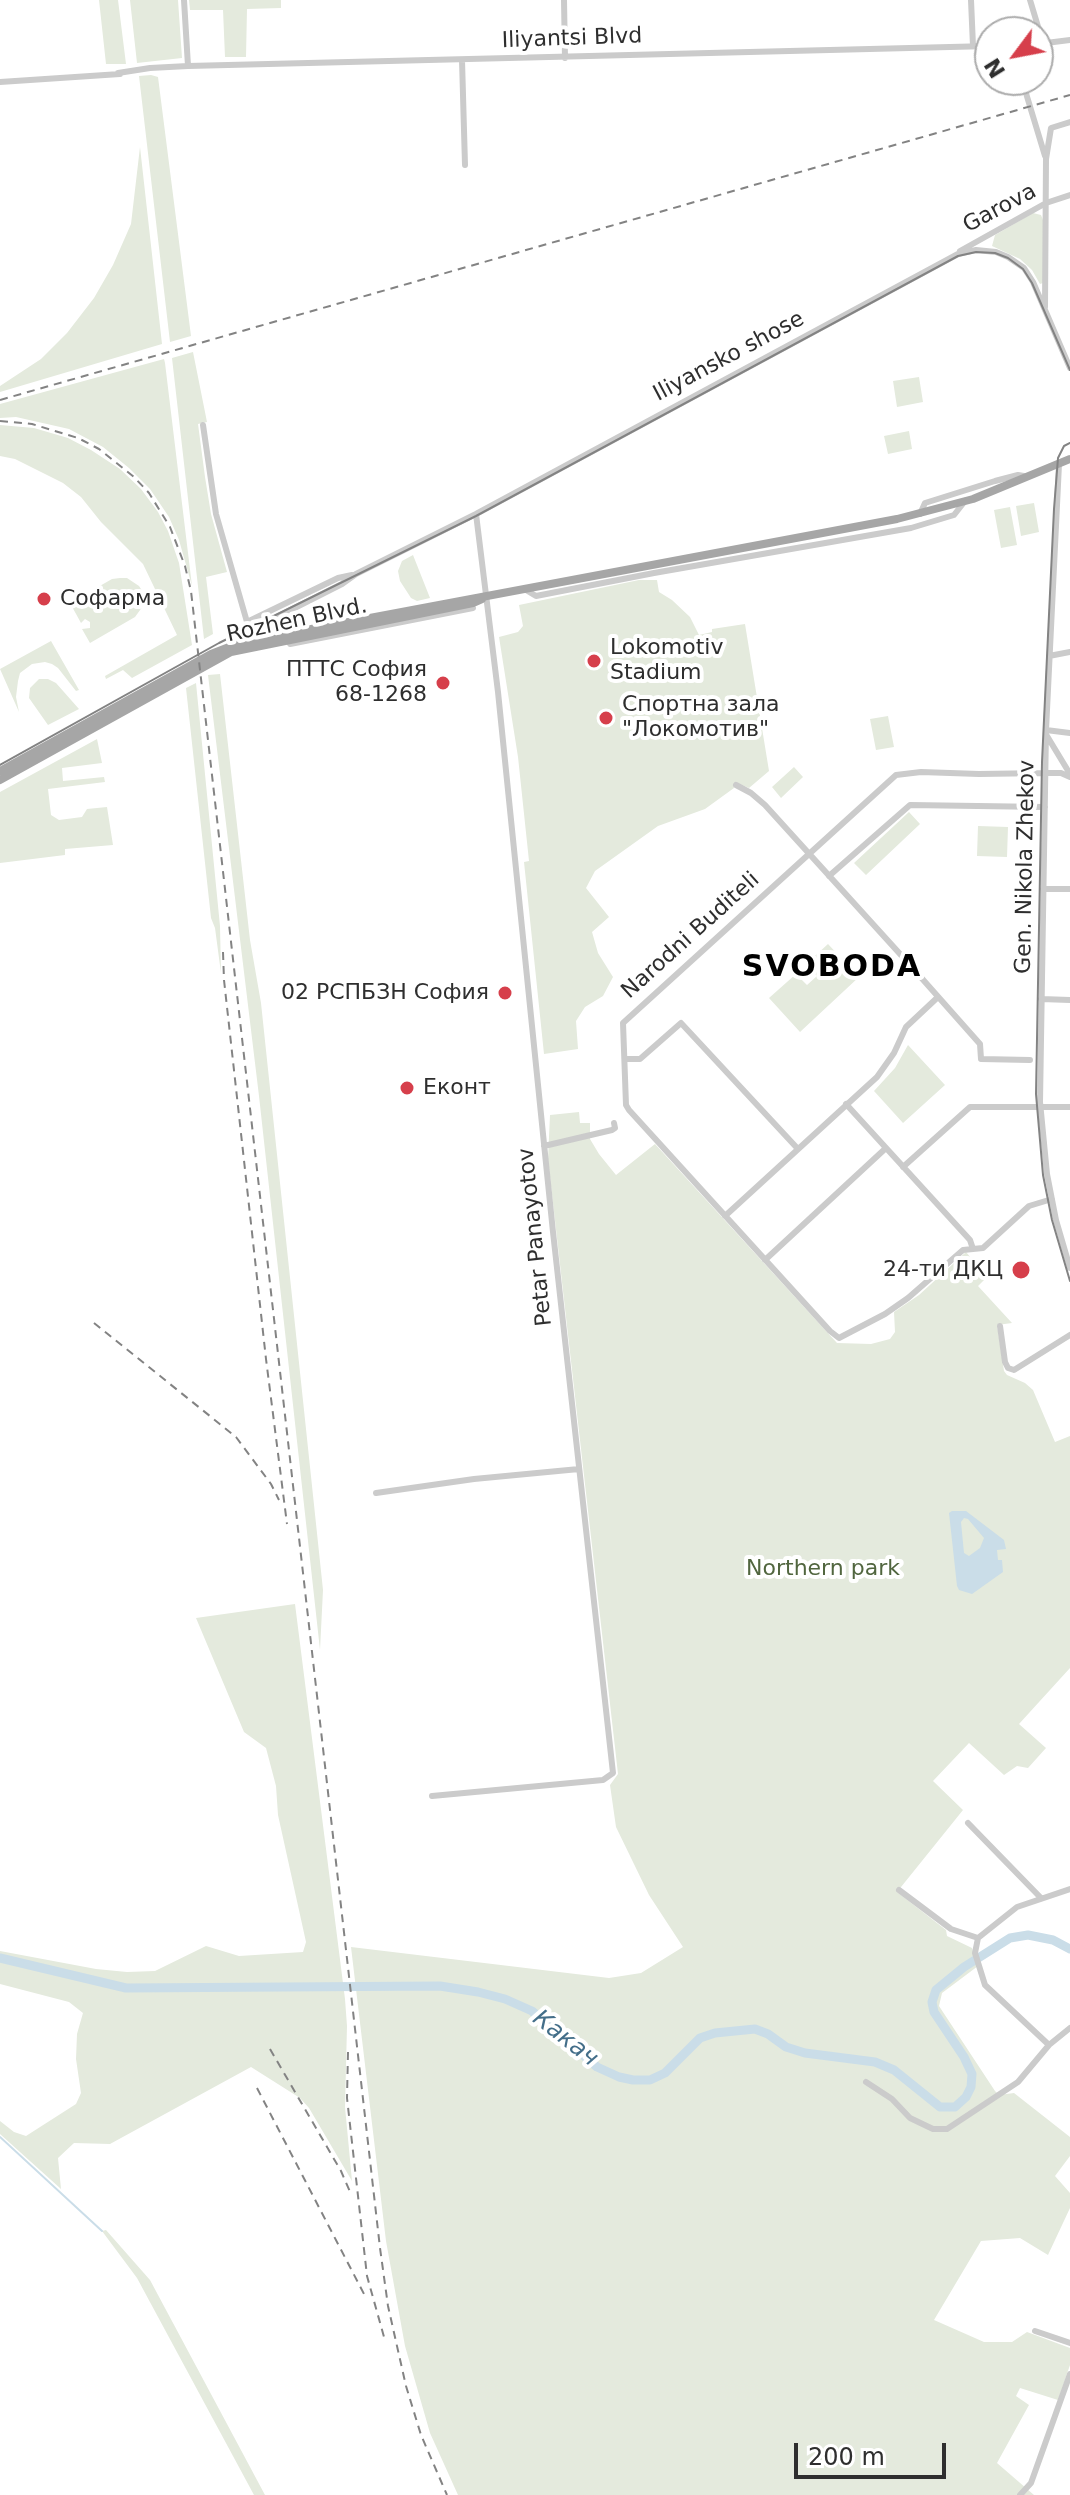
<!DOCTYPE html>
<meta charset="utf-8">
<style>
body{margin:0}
#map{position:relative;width:1070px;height:2495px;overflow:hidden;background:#fff;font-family:"DejaVu Sans",sans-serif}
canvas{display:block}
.north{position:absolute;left:974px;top:16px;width:80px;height:80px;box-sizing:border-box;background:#fff;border:2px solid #ababab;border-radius:50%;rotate:238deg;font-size:22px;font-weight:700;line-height:32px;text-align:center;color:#2e2e2e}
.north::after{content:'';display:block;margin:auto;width:28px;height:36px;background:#d63f4b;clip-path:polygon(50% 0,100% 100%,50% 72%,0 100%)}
.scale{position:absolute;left:794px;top:2443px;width:152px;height:36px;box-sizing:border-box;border:4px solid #2e2e2e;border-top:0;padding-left:10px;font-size:24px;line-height:28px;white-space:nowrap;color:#2e2e2e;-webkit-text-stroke:6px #fff;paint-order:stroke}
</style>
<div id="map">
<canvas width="1070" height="2495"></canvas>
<div class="north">N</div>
<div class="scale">200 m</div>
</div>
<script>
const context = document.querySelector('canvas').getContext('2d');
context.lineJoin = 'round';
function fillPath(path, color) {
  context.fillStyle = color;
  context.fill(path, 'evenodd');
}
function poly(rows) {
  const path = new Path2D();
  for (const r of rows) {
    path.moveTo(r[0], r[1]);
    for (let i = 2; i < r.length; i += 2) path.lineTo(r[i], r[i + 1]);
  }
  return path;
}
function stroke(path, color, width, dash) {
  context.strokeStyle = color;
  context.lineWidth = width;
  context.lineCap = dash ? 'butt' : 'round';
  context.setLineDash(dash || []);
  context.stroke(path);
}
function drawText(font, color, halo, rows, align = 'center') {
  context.font = font + ' "DejaVu Sans",sans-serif';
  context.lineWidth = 8;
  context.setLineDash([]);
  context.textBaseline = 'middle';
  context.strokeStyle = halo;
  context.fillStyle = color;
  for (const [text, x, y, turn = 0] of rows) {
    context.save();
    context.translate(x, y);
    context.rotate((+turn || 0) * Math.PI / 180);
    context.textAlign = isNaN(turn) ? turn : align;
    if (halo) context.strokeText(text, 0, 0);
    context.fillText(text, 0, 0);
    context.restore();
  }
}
fillPath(poly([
 [99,0,118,0,126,64,106,64],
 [130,0,178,0,182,58,137,63],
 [189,0,281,0,281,8,247,9,246,57,225,57,223,10,190,10],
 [151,75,158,77,191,336,170,342,139,76],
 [140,147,162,344,0,392,0,386,41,359,67,333,94,298,113,265,131,224],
 [1033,213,1041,215,1043,220,1043,283,1040,284,1032,270,1020,259,992,246,995,235],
 [193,352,207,422,198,424,205,477,211,514,227,572,206,577,213,634,204,639,172,358],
 [164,359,165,363,192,586,179,540,169,517,150,489,129,468,103,447,69,429,16,417,0,418,0,404],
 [919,377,923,402,897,407,893,381],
 [0,425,34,428,68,438,91,450,120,469,141,489,158,512,168,531,179,563,192,645,132,678,123,670,106,679,105,676,177,635,143,564,101,522,81,497,63,483,15,459,0,456],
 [909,431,912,449,888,454,884,436],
 [1034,503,1039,532,1021,536,1016,506],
 [1010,507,1017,545,1001,548,994,510],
 [413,555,430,598,417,601,411,598,400,581,398,571,402,561],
 [120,578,127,578,139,586,143,592,143,606,135,617,90,643,82,629,90,628,90,622,85,619,81,623,70,603,112,579],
 [639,580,657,580,659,592,672,600,690,617,699,635,712,632,712,629,745,624,769,771,749,788,737,783,734,788,705,809,658,826,595,871,586,888,609,917,592,932,598,953,613,977,603,996,585,1007,576,1021,578,1049,544,1054,524,862,529,861,518,757,499,637,518,632,523,626,519,605],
 [51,641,79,690,76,691,58,668,52,664,45,662,32,664,20,673,18,681,16,697,19,712,0,669],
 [220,674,250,940,261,1003,323,1590,320,1650,259,1096,208,675],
 [39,679,48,679,56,683,79,709,48,725,29,698,30,688],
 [196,683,220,926,221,973,215,928,211,918,186,688],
 [888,716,894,747,876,750,870,719],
 [97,739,102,763,62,768,63,781,104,777,105,782,48,789,51,815,59,820,82,817,87,809,107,807,113,845,65,849,65,855,0,863,0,792],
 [794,767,803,777,781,798,772,787],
 [909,812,920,824,866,875,854,863],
 [978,826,1008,827,1007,857,977,856],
 [828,944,859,977,800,1032,769,998,796,974,807,985,817,976,806,964],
 [908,1045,945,1085,903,1123,874,1091,895,1068],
 [579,1112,580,1123,590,1123,590,1139,599,1154,616,1175,655,1144,837,1343,871,1344,890,1339,895,1332,894,1312,919,1295,966,1252,987,1277,978,1286,1012,1323,997,1325,1004,1371,1007,1375,1025,1383,1033,1390,1055,1442,1070,1436,1070,1668,1019,1724,1046,1748,1028,1768,1017,1766,1004,1775,969,1743,933,1781,963,1810,897,1892,946,1930,947,1936,972,1948,978,1966,942,1993,939,2006,995,2091,999,2095,1014,2093,1070,2137,1070,2156,1055,2176,1070,2193,1070,2208,1048,2255,1020,2238,981,2241,934,2320,984,2342,1012,2342,1027,2332,1070,2348,1070,2365,1058,2400,1020,2388,1016,2396,1029,2405,997,2463,1034,2495,458,2495,430,2433,405,2346,386,2241,351,1947,609,1978,641,1973,683,1947,649,1895,616,1827,610,1785,618,1774,548,1159,550,1115],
 [295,1604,345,1999,347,2026,345,2107,352,2181,309,2108,300,2098,251,2067,110,2144,74,2143,58,2158,61,2189,0,2134,0,2121,14,2132,26,2136,76,2104,81,2093,76,2059,77,2034,83,2013,69,2002,0,1984,0,1951,96,1969,127,1972,155,1971,206,1946,239,1956,303,1952,306,1942,278,1815,276,1786,266,1748,244,1732,196,1618],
 [106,2230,150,2280,265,2495,254,2495,137,2278,102,2231]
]), '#e4eadd');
fillPath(poly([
 [952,1511,966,1511,1004,1540,1006,1549,997,1550,998,1560,1002,1560,1003,1572,972,1594,959,1590,957,1586,949,1513],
 [964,1518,968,1519,984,1538,980,1548,969,1556,964,1553,961,1522]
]), '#cadde8');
stroke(poly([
 [0,2137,102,2231]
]), '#cadde8', 2);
stroke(poly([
 [0,1958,126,1988,440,1986,478,1992,505,1999,532,2011,597,2067,619,2077,633,2080,650,2080,665,2073,700,2038,715,2033,755,2029,768,2034,786,2047,805,2053,875,2062,894,2070,940,2107,955,2107,966,2097,971,2087,972,2074,964,2057,934,2012,932,2002,936,1990,964,1967,1010,1938,1028,1935,1053,1940,1070,1949]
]), '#cadde8', 9);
stroke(poly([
 [184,0,188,66],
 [564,0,565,58],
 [971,0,973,46],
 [1030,0,1043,43],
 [1038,44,1070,40],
 [462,60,465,165],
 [118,73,150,68,188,66,990,46],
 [1022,80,1045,156],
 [0,82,120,74],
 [960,251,1046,203,1070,195],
 [1045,307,1046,159,1051,128,1070,122],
 [203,425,216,514,247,622,338,578,352,575],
 [1059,464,1046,730,1040,1102,1047,1174,1056,1220,1070,1268],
 [920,514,925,503,995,481,1018,475,1024,476],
 [526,590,536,596,654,573,911,528,954,515,965,501],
 [268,636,260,632,261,625,342,584,356,574,476,514,958,254,976,250,996,252,1008,257,1024,268,1033,282,1070,368],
 [242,641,249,632,253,620],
 [290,644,473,608],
 [1049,656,1070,652],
 [1046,730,1070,733],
 [1047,736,1070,774],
 [736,785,751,793,765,805,910,965,980,1044,981,1059,1030,1060],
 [829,876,910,805,1045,807],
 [1043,889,1070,889],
 [1041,999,1070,1000],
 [625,1059,640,1059,681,1023,798,1149],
 [846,1104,970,1240,973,1249],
 [544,1146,612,1130,615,1128,614,1123],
 [903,1167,970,1107,1070,1107],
 [1052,1199,1029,1206,983,1248,963,1250,908,1298,885,1314,839,1338,830,1331,629,1110,626,1105,623,1023,896,775,921,772,979,774,1046,773,1061,773,1070,777],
 [725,1216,877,1077,894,1053,906,1027,938,997],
 [765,1260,886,1148],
 [1000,1326,1005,1362,1008,1368,1014,1370,1070,1335],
 [376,1493,474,1479,579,1469],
 [432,1796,603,1780,613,1773,553,1232,498,692,476,514],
 [968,1823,1041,1898],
 [899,1890,951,1929,978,1938],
 [978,1938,975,1953,985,1985,1049,2045],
 [978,1938,1017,1907,1070,1889],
 [866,2082,892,2099,910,2118,933,2129,947,2129,1018,2082,1049,2045,1070,2028],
 [1035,2331,1070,2343],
 [1020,2495,1031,2483,1070,2374]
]), '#cbcbcb', 6);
stroke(poly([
 [0,771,211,654,242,642,897,519,973,499,1070,459],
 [0,780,231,652,473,603,482,599]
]), '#a6a6a6', 8);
stroke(poly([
 [1070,443,1064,446,1058,458,1054,509,1042,762,1036,1094,1043,1175,1052,1220,1070,1281],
 [0,765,219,643,476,516,958,256,976,252,995,253,1008,258,1023,269,1032,283,1070,370]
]), '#838383', 2);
stroke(poly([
 [0,400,1070,95],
 [0,421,32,424,78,438,99,449,134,477,149,493,170,527,185,566,191,591,380,2248,388,2306,406,2386,421,2435,447,2495],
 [223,952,224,980,266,1359,287,1524],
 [94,1323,236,1437,271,1484,279,1500],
 [270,2049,341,2171,351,2194],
 [348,2052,347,2098,367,2276,384,2337],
 [257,2088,364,2294]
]), '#838383', 2, [8, 6]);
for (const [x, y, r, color] of [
 [44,599,8,"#d63f4b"],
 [594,661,8,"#d63f4b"],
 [443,683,8,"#d63f4b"],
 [606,718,8,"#d63f4b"],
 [505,993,8,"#d63f4b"],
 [407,1088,8,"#d63f4b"],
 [1021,1270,10,"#d63f4b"]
]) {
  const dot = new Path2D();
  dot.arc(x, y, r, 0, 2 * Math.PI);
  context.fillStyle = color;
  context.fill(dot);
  stroke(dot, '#fff', 3);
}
drawText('22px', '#2e2e2e', '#fff', [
 ["Iliyantsi Blvd",572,39,-2],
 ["Garova",1000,209,-28],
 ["Iliyansko shose",729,357,-28],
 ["Rozhen Blvd.",297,621,-12],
 ["Gen. Nikola Zhekov",1026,867,-89],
 ["Narodni Buditeli",691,936,-42],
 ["Petar Panayotov",536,1237,-96]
]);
drawText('22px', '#2e2e2e', '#fff', [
 ["Софарма",60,599],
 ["Lokomotiv",610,648],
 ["Stadium",610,673],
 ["ПТТС София",427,670,"right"],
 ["68-1268",427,695,"right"],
 ["Спортна зала",622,705],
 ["\"Локомотив\"",622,730],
 ["02 РСПБЗН София",489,993,"right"],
 ["Еконт",423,1088],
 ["24-ти ДКЦ",1003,1270,"right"]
], 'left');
drawText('22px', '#51663f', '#fff', [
 ["Northern park",823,1569]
]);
drawText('italic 24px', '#436e89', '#fff', [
 ["Какач",565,2039,38]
]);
context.letterSpacing = '2px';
drawText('bold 30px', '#000', '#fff', [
 ["SVOBODA",832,968]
]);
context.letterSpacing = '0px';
</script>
